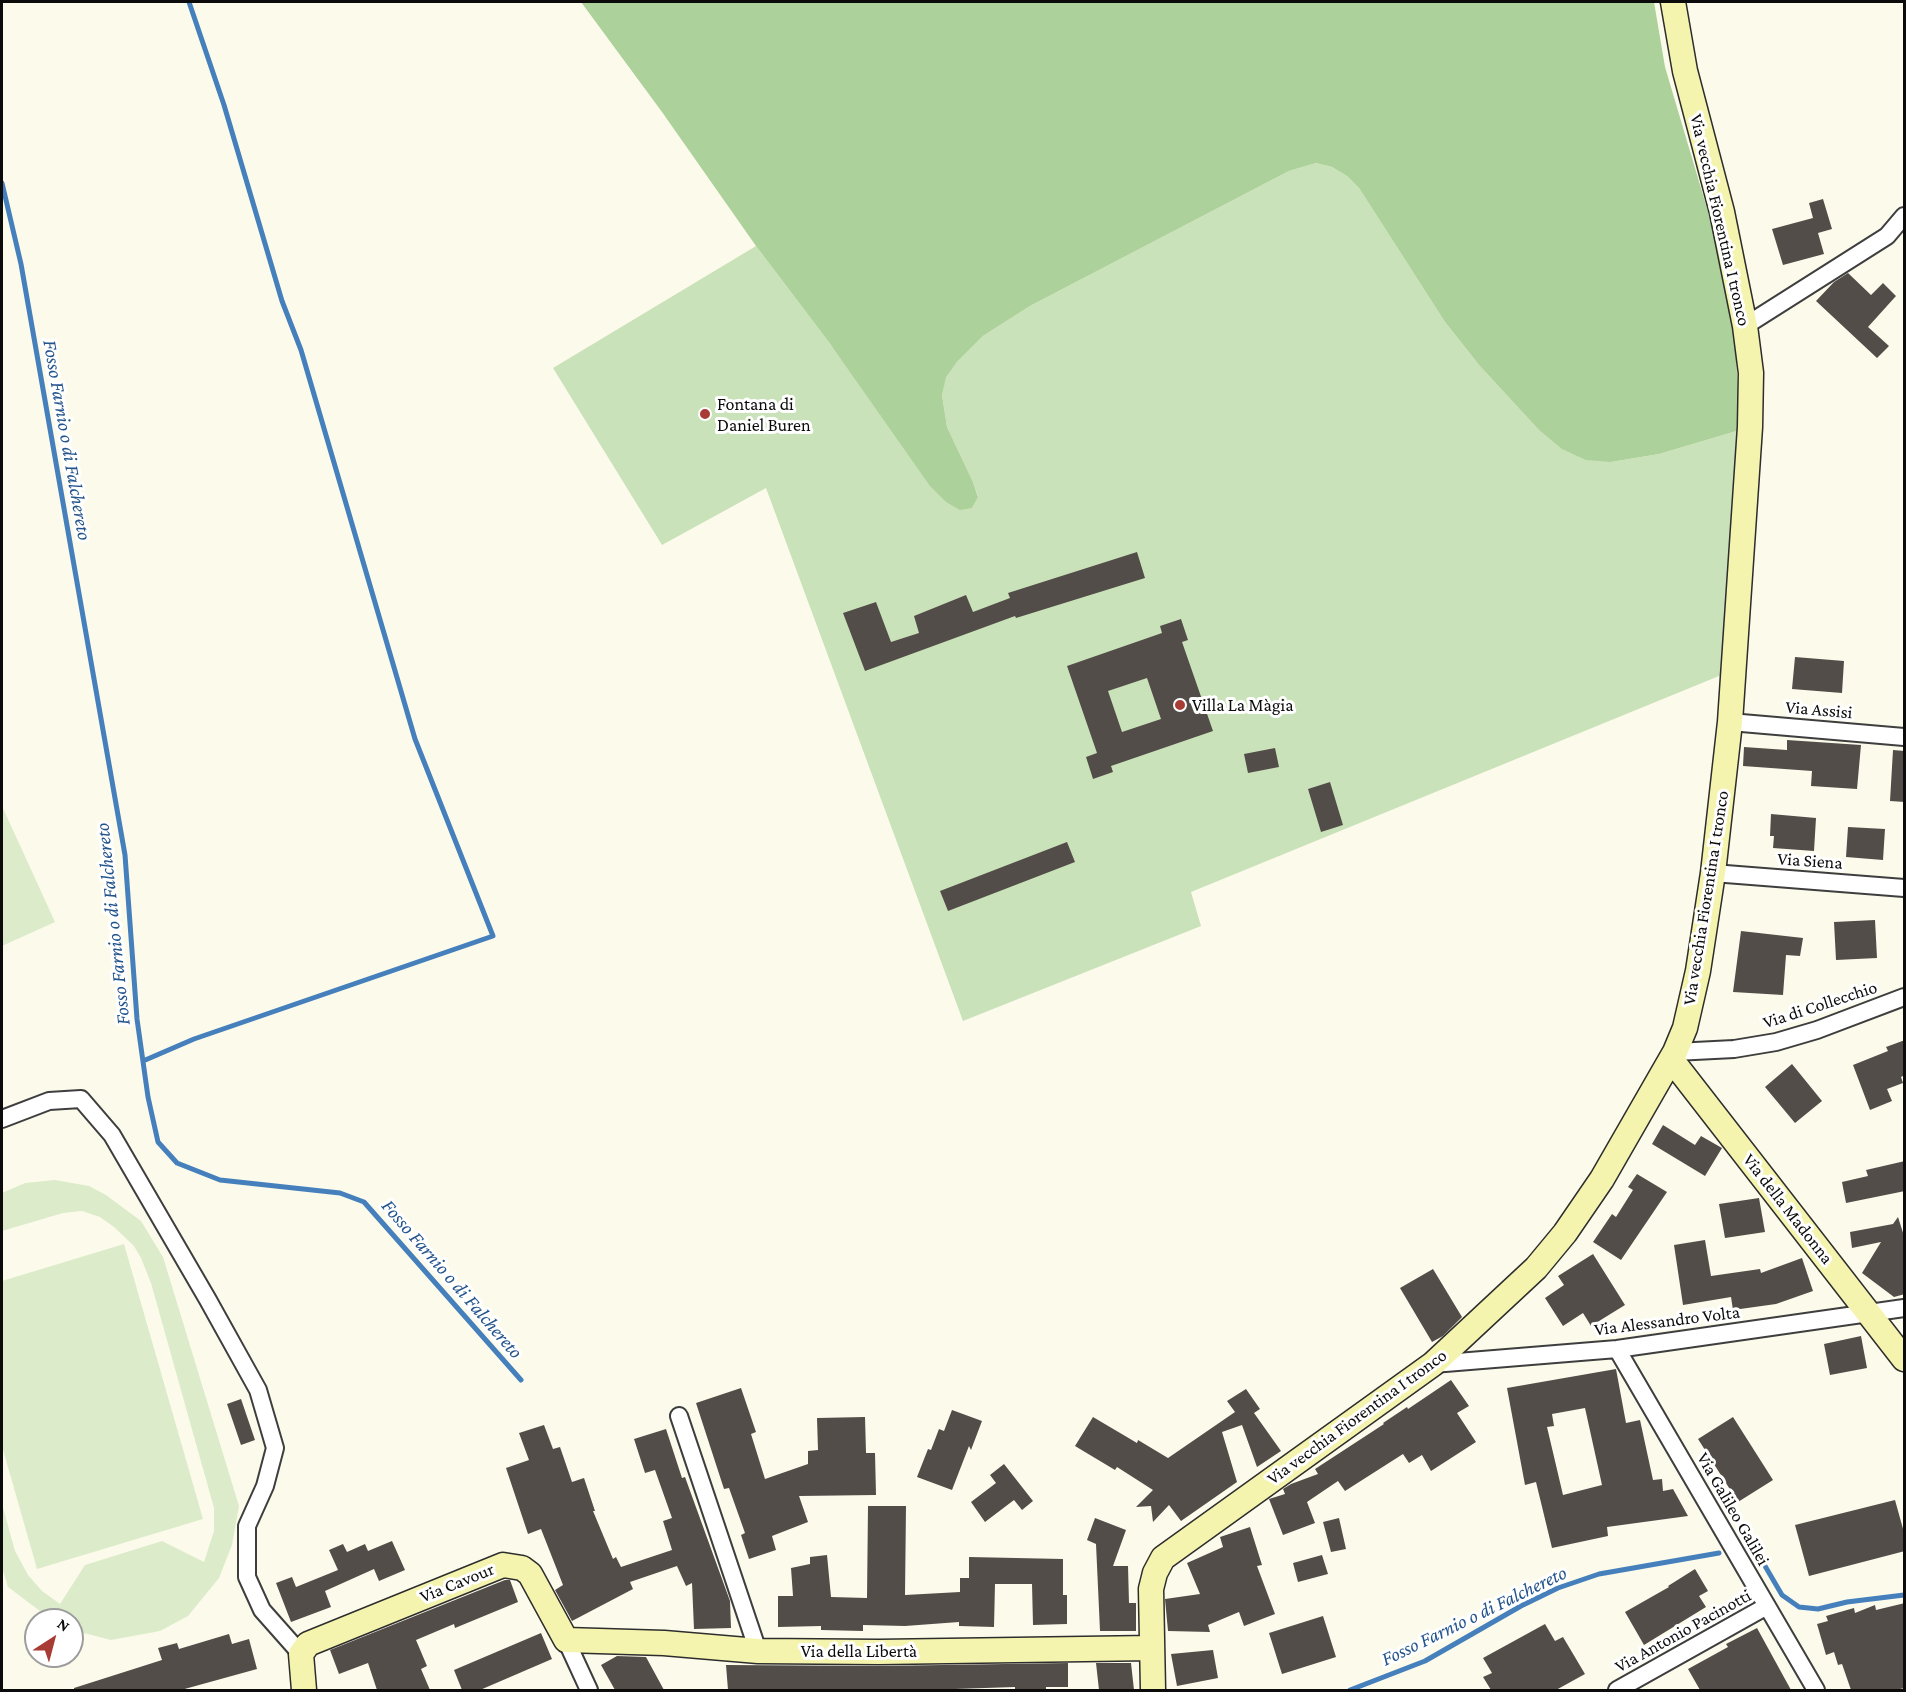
<!DOCTYPE html>
<meta charset="utf-8">
<style>
body{margin:0}
#map{position:relative;width:1906px;height:1692px;overflow:hidden;background:#fcfbeb;font-family:"Crimson Pro",serif}
canvas{display:block}
.frame{position:absolute;inset:0;border:3px solid #0b0b0b;pointer-events:none}
.north{position:absolute;left:24px;top:1608px;width:60px;height:60px;box-sizing:border-box;background:#fff;border:2px solid #9d9d9d;border-radius:50%;rotate:36deg;font-size:16px;font-weight:700;line-height:24px;text-align:center;color:#0b0b0b}
.north::after{content:'';display:block;margin:auto;width:21px;height:27px;background:#a93b35;clip-path:polygon(50% 0,100% 100%,50% 72%,0 100%)}
</style>
<div id="map">
<canvas width="1906" height="1692"></canvas>
<div class="frame"></div>
<div class="north">N</div>
</div>
<script>
const context = document.querySelector('canvas').getContext('2d');
context.lineJoin = 'round';
function fillPath(path, color) {
  context.fillStyle = color;
  context.fill(path, 'evenodd');
}
function poly(rows) {
  const path = new Path2D();
  for (const r of rows) {
    path.moveTo(r[0], r[1]);
    for (let i = 2; i < r.length; i += 2) path.lineTo(r[i], r[i + 1]);
  }
  return path;
}
function stroke(path, color, width, dash) {
  context.strokeStyle = color;
  context.lineWidth = width;
  context.lineCap = dash ? 'butt' : 'round';
  context.setLineDash(dash || []);
  context.stroke(path);
}
function drawText(font, color, halo, rows, align = 'center') {
  context.font = font + ' "Crimson Pro",serif';
  context.lineWidth = 6;
  context.setLineDash([]);
  context.textBaseline = 'middle';
  context.strokeStyle = halo;
  context.fillStyle = color;
  for (const [text, x, y, turn = 0] of rows) {
    context.save();
    context.translate(x, y);
    context.rotate((+turn || 0) * Math.PI / 180);
    context.textAlign = isNaN(turn) ? turn : align;
    if (halo) context.strokeText(text, 0, 0);
    context.fillText(text, 0, 0);
    context.restore();
  }
}
fillPath(poly([
 [1316,163,1332,167,1347,176,1359,188,1445,322,1479,365,1538,429,1611,462,1659,454,1740,430,1724,674,1191,892,1201,926,963,1021,766,488,662,545,553,368,756,246,831,345,972,508,978,496,973,482,947,427,942,395,945,377,957,362,983,336,1030,306,1289,171]
]), '#cae2b9');
fillPath(poly([
 [581,2,1654,2,1665,67,1714,232,1734,318,1740,430,1659,454,1611,462,1586,460,1562,449,1538,429,1479,365,1445,322,1359,188,1347,176,1332,167,1316,163,1289,171,1030,306,983,336,957,362,946,377,942,395,947,427,973,482,978,497,972,508,960,510,946,502,930,486,831,345,756,246,662,112]
]), '#add19b');
fillPath(poly([
 [2,806,55,922,2,946],
 [55,1180,89,1186,106,1195,141,1221,163,1257,239,1506,232,1545,219,1578,188,1616,160,1631,111,1640,72,1630,72,1620,52,1620,8,1587,2,1567,2,1504,15,1551,28,1575,42,1591,60,1604,85,1565,162,1541,204,1562,214,1531,214,1508,151,1283,141,1258,134,1246,114,1227,100,1217,82,1211,63,1213,2,1231,2,1193,25,1183],
 [124,1244,203,1519,37,1569,2,1446,2,1281]
]), '#dcebca');
stroke(poly([
 [2,183,21,264,125,855,137,1019,148,1097,158,1142,177,1163,220,1180,340,1193,364,1202,521,1380],
 [143,1061,194,1039,493,936,415,739,301,350,282,301,224,105,189,2],
 [1748,1547,1758,1554,1782,1595,1799,1607,1818,1609,1847,1602,1904,1595],
 [1350,1690,1425,1661,1521,1606,1558,1588,1599,1574,1719,1553]
]), '#4680bc', 5);
fillPath(poly([
 [1823,199,1832,229,1818,233,1824,254,1783,265,1772,229,1813,218,1809,203],
 [1848,273,1871,295,1883,283,1896,296,1868,327,1889,346,1877,358,1816,301,1834,282],
 [1137,552,1145,578,1016,618,1015,616,865,671,843,613,876,602,891,642,919,633,914,616,966,595,973,612,1010,598,1008,593],
 [1181,619,1188,640,1182,642,1213,731,1111,766,1113,772,1093,779,1086,757,1097,753,1067,666,1162,633,1160,626],
 [1147,678,1161,719,1122,732,1108,691],
 [1795,657,1844,661,1842,693,1792,689],
 [1787,740,1861,745,1857,789,1811,786,1812,771,1743,766,1744,747,1787,750],
 [1275,748,1279,767,1248,773,1244,754],
 [1893,750,1905,751,1905,802,1890,801],
 [1330,782,1343,825,1321,832,1308,789],
 [1771,814,1816,818,1814,851,1773,848,1774,836,1770,836],
 [1848,827,1885,829,1883,860,1846,857],
 [1067,842,1075,862,948,911,940,891],
 [1875,920,1877,958,1836,960,1834,922],
 [1741,931,1803,938,1800,956,1786,955,1783,995,1733,992],
 [1905,1040,1905,1075,1901,1077,1903,1083,1887,1089,1892,1101,1870,1110,1853,1065,1888,1051,1886,1047],
 [1792,1064,1822,1101,1795,1123,1765,1087],
 [1663,1125,1695,1145,1701,1136,1722,1148,1705,1176,1652,1144],
 [1905,1161,1905,1191,1846,1203,1842,1182,1868,1176,1866,1170],
 [1637,1174,1667,1192,1621,1260,1593,1242,1612,1214,1616,1217,1633,1190,1628,1187],
 [1759,1198,1765,1232,1725,1238,1719,1204],
 [1898,1217,1905,1239,1905,1294,1894,1297,1862,1273,1881,1242,1852,1248,1850,1232,1893,1224],
 [1705,1240,1711,1276,1760,1269,1761,1273,1802,1258,1813,1291,1776,1304,1733,1310,1731,1297,1683,1305,1674,1245],
 [1593,1254,1625,1305,1591,1326,1583,1313,1563,1326,1545,1298,1564,1285,1558,1276],
 [1433,1269,1462,1317,1443,1336,1432,1342,1400,1288],
 [1861,1336,1867,1368,1830,1375,1824,1344],
 [1616,1369,1626,1423,1640,1420,1653,1480,1662,1479,1663,1491,1673,1489,1688,1516,1607,1527,1608,1536,1552,1548,1536,1482,1525,1485,1507,1388],
 [1585,1408,1602,1485,1563,1495,1547,1427,1554,1426,1552,1414],
 [1451,1380,1469,1406,1457,1413,1476,1442,1431,1471,1422,1455,1409,1463,1403,1454,1345,1491,1338,1481,1307,1502,1315,1523,1283,1535,1269,1499,1285,1494,1283,1489,1291,1484,1318,1474,1315,1469,1384,1424,1383,1423,1407,1407,1408,1409],
 [741,1388,756,1432,751,1434,765,1479,808,1464,808,1451,818,1450,817,1418,865,1417,866,1453,875,1453,876,1495,799,1496,808,1522,772,1536,776,1550,749,1559,741,1535,745,1533,729,1488,724,1489,696,1403],
 [1246,1389,1260,1409,1254,1413,1281,1451,1257,1467,1242,1425,1222,1432,1237,1482,1181,1521,1169,1505,1153,1522,1151,1506,1136,1507,1153,1490,1117,1467,1115,1470,1075,1446,1093,1417,1137,1443,1138,1440,1168,1458,1235,1412,1227,1401],
 [241,1399,255,1440,241,1445,227,1404],
 [952,1410,982,1421,971,1450,969,1446,952,1490,917,1477,928,1449,931,1450,939,1429,944,1431],
 [1733,1417,1773,1480,1738,1502,1698,1439],
 [544,1425,553,1449,560,1447,572,1482,584,1478,595,1511,593,1511,613,1559,616,1557,621,1567,672,1550,663,1521,672,1518,655,1470,645,1473,634,1439,666,1429,682,1478,685,1477,730,1601,731,1628,694,1629,692,1583,686,1586,677,1566,630,1582,633,1589,572,1621,555,1590,563,1585,541,1529,528,1534,506,1468,529,1460,519,1433],
 [1004,1464,1033,1501,1022,1510,1014,1500,985,1522,971,1502,996,1483,990,1475],
 [1895,1500,1905,1536,1905,1551,1809,1576,1795,1525],
 [868,1506,906,1506,905,1595,960,1592,960,1578,969,1578,969,1557,1063,1559,1063,1595,1067,1595,1067,1624,1033,1625,1032,1584,995,1584,994,1627,959,1626,959,1622,905,1626,863,1625,863,1631,821,1630,821,1626,778,1627,778,1596,793,1596,791,1568,810,1564,810,1557,827,1555,831,1597,867,1598],
 [1095,1518,1126,1530,1113,1566,1128,1566,1129,1603,1136,1603,1136,1631,1100,1631,1096,1544,1087,1540],
 [1339,1518,1346,1549,1331,1552,1323,1522],
 [1250,1527,1262,1565,1257,1566,1275,1614,1244,1626,1239,1612,1208,1625,1210,1632,1168,1631,1165,1599,1200,1594,1187,1563,1223,1547,1220,1537],
 [392,1541,405,1570,379,1581,374,1569,325,1591,331,1607,291,1622,276,1583,292,1577,296,1587,338,1570,329,1550,343,1544,347,1552,365,1544,368,1551],
 [1322,1555,1328,1574,1298,1582,1293,1563],
 [1695,1569,1708,1591,1699,1596,1706,1607,1644,1645,1625,1612,1669,1587,1668,1586],
 [505,1580,510,1580,518,1602,455,1628,454,1624,416,1640,427,1666,421,1669,430,1690,377,1690,368,1663,339,1674,330,1650],
 [1905,1603,1905,1688,1895,1690,1851,1690,1842,1664,1838,1665,1834,1652,1826,1655,1817,1624,1828,1621,1826,1616,1854,1608,1855,1613,1875,1605,1876,1610],
 [1323,1616,1336,1657,1282,1674,1269,1633],
 [1545,1624,1555,1641,1563,1637,1585,1674,1556,1690,1491,1690,1483,1677,1492,1673,1483,1658],
 [1757,1628,1791,1690,1700,1690,1688,1669,1728,1647,1726,1644],
 [541,1633,552,1659,480,1690,462,1690,454,1670],
 [229,1634,232,1644,249,1639,257,1669,181,1690,74,1690,74,1688,162,1660,158,1648,177,1643,179,1649],
 [1213,1650,1218,1678,1177,1686,1171,1654],
 [617,1656,646,1657,664,1690,615,1690,601,1665],
 [1068,1663,1068,1687,1046,1687,1046,1690,1015,1690,1015,1687,955,1689,955,1690,728,1690,726,1665,879,1666],
 [1096,1663,1131,1663,1134,1690,1099,1690]
]), '#524d49');
const street = poly([
 [1745,326,1887,236,1904,216],
 [1730,722,1904,737],
 [1713,873,1904,888],
 [1675,1052,1734,1049,1776,1042,1817,1030,1904,997],
 [2,1119,49,1101,81,1099,112,1135,208,1300,258,1390,275,1448,265,1486,247,1526,247,1577,262,1610,301,1654],
 [1617,1349,1816,1690],
 [1433,1364,1617,1349,1904,1308],
 [679,1416,758,1651],
 [566,1640,589,1690],
 [1617,1690,1767,1606]
]);
const secondary = poly([
 [1671,1059,1904,1359],
 [304,1690,301,1654,308,1644,503,1565,522,1568,530,1574,566,1640,664,1643,758,1651,879,1652,1152,1648],
 [1153,1690,1151,1589,1155,1573,1163,1558,1433,1364,1536,1268,1565,1233,1602,1179,1675,1052,1685,1028,1698,971,1713,873,1730,722,1750,427,1751,373,1745,326,1722,212,1685,71,1673,2]
]);
stroke(street, '#3e3e3e', 20);
stroke(secondary, '#2d2d2d', 27);
stroke(street, '#fff', 16);
stroke(secondary, '#f5f4ae', 24);
for (const [x, y, r, color] of [
 [705,414,6,"#a93b35"],
 [1180,705,6,"#a93b35"]
]) {
  const dot = new Path2D();
  dot.arc(x, y, r, 0, 2 * Math.PI);
  context.fillStyle = color;
  context.fill(dot);
  stroke(dot, '#fff', 2);
}
drawText('18px', '#0b0b0b', '#fff', [
 ["Via vecchia Fiorentina I tronco",1720,220,77],
 ["Via Assisi",1819,710,5],
 ["Via Siena",1810,861,4],
 ["Via vecchia Fiorentina I tronco",1706,898,-81],
 ["Via di Collecchio",1820,1005,-18],
 ["Via della Madonna",1788,1209,52],
 ["Via Alessandro Volta",1667,1321,-7],
 ["Via vecchia Fiorentina I tronco",1357,1417,-36],
 ["Via Galileo Galilei",1733,1509,60],
 ["Via Cavour",457,1583,-22],
 ["Via Antonio Pacinotti",1683,1631,-29],
 ["Via della Libertà",859,1651]
]);
drawText('18px', '#0b0b0b', '#fff', [
 ["Fontana di",717,404],
 ["Daniel Buren",717,425],
 ["Villa La Màgia",1192,705]
], 'left');
drawText('italic 20px', '#24548c', '#fff', [
 ["Fosso Farnio o di Falchereto",67,440,80],
 ["Fosso Farnio o di Falchereto",113,924,-96],
 ["Fosso Farnio o di Falchereto",452,1279,49],
 ["Fosso Farnio o di Falchereto",1474,1616,-26]
]);
</script>
